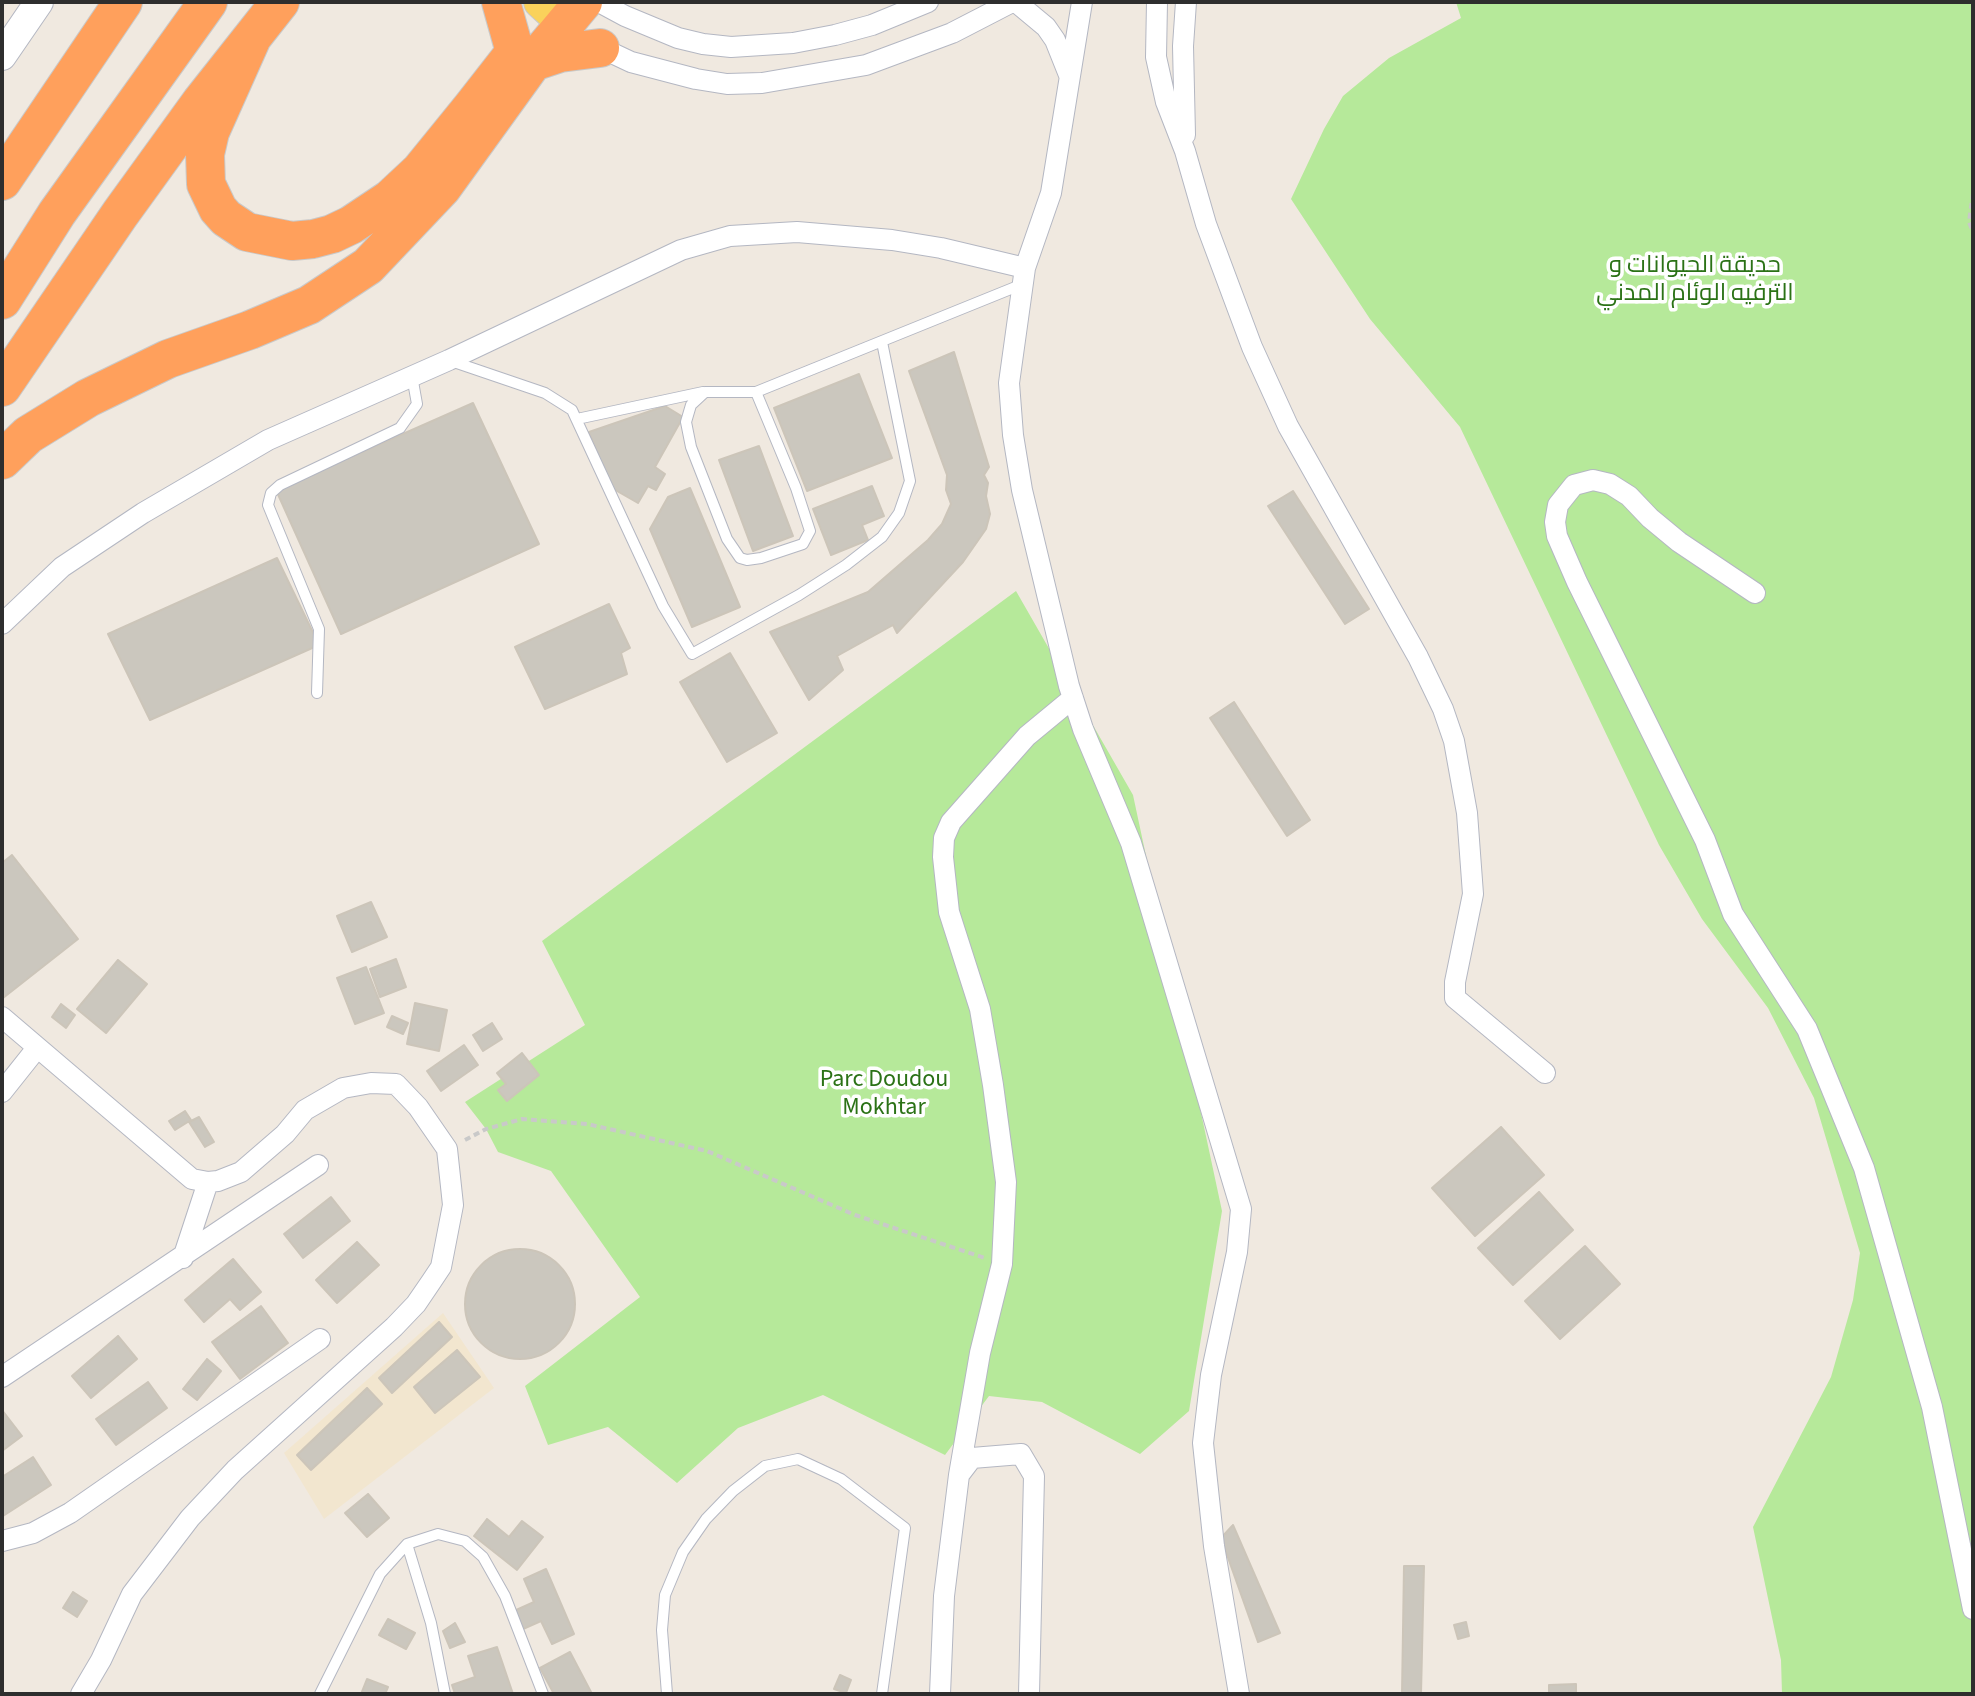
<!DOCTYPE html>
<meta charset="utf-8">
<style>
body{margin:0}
#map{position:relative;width:1975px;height:1696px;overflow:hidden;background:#f0e9e0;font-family:"Source Sans 3",sans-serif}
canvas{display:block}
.frame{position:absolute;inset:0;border:4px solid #2e2e2e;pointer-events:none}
</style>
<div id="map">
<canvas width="1975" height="1696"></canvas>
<div class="frame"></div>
</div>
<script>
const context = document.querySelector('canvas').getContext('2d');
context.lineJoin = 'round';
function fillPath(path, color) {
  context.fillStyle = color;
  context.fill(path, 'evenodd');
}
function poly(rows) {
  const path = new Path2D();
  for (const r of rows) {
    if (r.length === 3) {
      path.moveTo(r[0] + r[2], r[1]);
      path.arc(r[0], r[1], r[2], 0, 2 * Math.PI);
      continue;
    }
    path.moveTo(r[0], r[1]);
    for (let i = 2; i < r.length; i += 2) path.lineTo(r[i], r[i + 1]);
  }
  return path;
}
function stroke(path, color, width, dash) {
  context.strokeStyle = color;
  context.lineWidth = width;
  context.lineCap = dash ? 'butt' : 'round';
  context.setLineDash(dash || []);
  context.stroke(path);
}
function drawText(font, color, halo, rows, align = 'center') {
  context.font = font + ' "Source Sans 3",Cairo,sans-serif';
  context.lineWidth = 7;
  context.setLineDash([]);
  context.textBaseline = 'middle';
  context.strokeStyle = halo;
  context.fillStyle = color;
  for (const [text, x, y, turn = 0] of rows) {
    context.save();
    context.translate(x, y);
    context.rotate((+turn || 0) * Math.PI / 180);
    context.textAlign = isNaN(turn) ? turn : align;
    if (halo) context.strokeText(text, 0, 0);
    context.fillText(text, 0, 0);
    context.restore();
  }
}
fillPath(poly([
 [443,1313,494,1388,324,1519,284,1453]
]), '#f2e6cf');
fillPath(poly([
 [1456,2,1973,2,1973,1694,1782,1694,1781,1660,1753,1527,1831,1377,1853,1300,1860,1253,1814,1098,1768,1008,1702,919,1659,845,1460,427,1370,319,1291,199,1324,129,1343,96,1389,58,1461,18],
 [1016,591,1133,795,1222,1211,1189,1411,1140,1454,1042,1402,989,1396,945,1455,823,1395,738,1428,677,1483,608,1427,548,1445,525,1386,640,1297,551,1171,498,1152,486,1129,465,1102,585,1025,542,941]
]), '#b6e99a');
const building = poly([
 [954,352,989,467,984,475,988,483,986,496,990,514,986,529,963,562,897,633,893,625,837,656,843,670,809,700,770,632,868,592,928,540,942,524,951,504,946,490,947,475,909,371,954,352],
 [859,374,892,458,807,491,774,408,859,374],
 [473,403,539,544,341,634,276,490,473,403],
 [665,406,683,417,655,467,665,474,656,490,648,486,638,503,610,487,589,432,665,406],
 [759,446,793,536,753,551,719,460,759,446],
 [872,486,884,516,862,525,868,540,831,555,813,509,872,486],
 [690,488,740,607,692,627,650,529,668,497,690,488],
 [1293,491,1369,609,1345,624,1268,506,1293,491],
 [277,558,319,645,150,720,108,634,277,558],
 [609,604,630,648,621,653,627,674,545,709,515,647,609,604],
 [730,653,777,733,727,762,680,682,730,653],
 [1234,702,1310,820,1287,836,1210,718,1234,702],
 [12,855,78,939,3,998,2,863,12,855],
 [371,902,387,937,352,952,337,916,371,902],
 [396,959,406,987,380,997,370,969,396,959],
 [118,960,147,984,106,1033,77,1009,118,960],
 [366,967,384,1013,355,1024,337,978,366,967],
 [415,1003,447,1010,439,1051,407,1044,415,1003],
 [61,1004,75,1015,66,1028,52,1017,61,1004],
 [392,1016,408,1023,403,1034,387,1027,392,1016],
 [492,1023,502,1039,483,1051,473,1035,492,1023],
 [464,1045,478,1065,441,1091,427,1071,464,1045],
 [522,1053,539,1075,507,1101,498,1090,506,1084,497,1073,522,1053],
 [185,1111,191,1120,175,1130,169,1121,185,1111],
 [199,1117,214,1142,205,1147,189,1122,199,1117],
 [1501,1127,1544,1175,1475,1236,1432,1188,1501,1127],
 [1539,1192,1573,1230,1513,1285,1478,1248,1539,1192],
 [331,1197,350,1221,303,1258,284,1234,331,1197],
 [357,1242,379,1265,337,1303,316,1280,357,1242],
 [1585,1246,1620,1284,1560,1339,1525,1301,1585,1246],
 [520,1304,55],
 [233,1259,261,1292,240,1310,230,1299,204,1322,185,1300,233,1259],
 [261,1306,288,1343,240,1379,212,1342,261,1306],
 [439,1322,452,1337,392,1393,379,1378,439,1322],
 [118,1336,137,1359,91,1398,72,1376,118,1336],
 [457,1350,480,1377,435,1413,414,1387,457,1350],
 [207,1359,221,1371,197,1400,183,1389,207,1359],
 [148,1382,167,1408,116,1445,96,1419,148,1382],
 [367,1388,382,1404,311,1470,297,1455,367,1388],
 [2,1410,22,1436,2,1451,2,1410],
 [33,1457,51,1485,3,1516,2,1477,33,1457],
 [368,1494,389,1518,367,1537,345,1513,368,1494],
 [487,1519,509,1537,522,1521,543,1537,517,1570,474,1536,487,1519],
 [1233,1525,1280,1633,1258,1642,1221,1538,1233,1525],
 [1404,1566,1424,1566,1421,1694,1402,1694,1404,1566],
 [546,1569,574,1634,552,1644,541,1621,523,1629,514,1611,534,1602,524,1579,546,1569],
 [73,1592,87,1601,77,1617,63,1608,73,1592],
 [388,1619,415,1633,406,1649,379,1635,388,1619],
 [1466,1622,1469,1636,1458,1639,1454,1625,1466,1622],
 [455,1623,465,1642,450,1648,443,1631,455,1623],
 [497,1647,513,1694,455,1694,452,1685,475,1677,468,1656,497,1647],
 [570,1652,591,1692,586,1694,554,1694,540,1668,570,1652],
 [840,1675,851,1680,846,1693,834,1689,840,1675],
 [367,1679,388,1687,385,1694,361,1694,367,1679],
 [1576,1684,1576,1694,1549,1694,1549,1685,1576,1684]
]);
fillPath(building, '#cbc7be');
stroke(building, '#ccc5b9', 2);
const lane = poly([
 [451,361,545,393,572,410,663,606,692,654,799,595,846,565,882,537,899,513,910,481,882,342],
 [756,392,796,488,810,531,803,544,761,558,747,560,740,558,727,539,691,447,686,422,691,405,705,392,756,392,1023,284],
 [577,419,703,392],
 [317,693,319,629,268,505,271,493,280,485,400,428,417,404,412,376],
 [407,1544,431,1623,445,1694],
 [320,1694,380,1574,407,1544,438,1534,465,1541,483,1557,505,1596,543,1694],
 [667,1694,662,1630,665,1595,683,1552,706,1519,733,1491,765,1466,798,1459,841,1479,905,1528,882,1694]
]);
const street = poly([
 [599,2,625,16,678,38,703,44,731,47,793,43,835,35,872,25,928,2],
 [1016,2,1046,27,1055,40,1069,75],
 [1082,2,1051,193,1025,268,1009,383,1013,435,1022,490,1069,686,1083,729,1131,843,1241,1209,1237,1252,1211,1375,1203,1443,1214,1546,1239,1694],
 [1157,2,1156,57,1166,102,1185,151,1206,224,1252,347,1288,426,1418,657,1443,709,1454,741,1467,813,1473,894,1455,982,1455,998,1545,1073],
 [595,45,631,62,696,79,727,84,762,83,866,65,952,33,1012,2],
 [1185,135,1183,46,1186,2],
 [1755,593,1679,542,1650,518,1629,496,1610,484,1593,480,1574,485,1558,505,1555,522,1557,536,1577,582,1705,840,1733,914,1807,1029,1864,1168,1932,1407,1973,1609],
 [2,624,62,567,143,513,268,440,449,360,681,250,730,236,797,232,892,240,941,248,1025,268],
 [2,1017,192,1179,208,1182,218,1181,241,1172,285,1134,305,1110,343,1088,371,1083,396,1084,418,1107,447,1149,453,1205,441,1267,431,1282,416,1304,394,1327,235,1470,190,1518,132,1594,101,1660,81,1694],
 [2,1092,37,1048],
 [183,1258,208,1182],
 [2,1377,318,1165],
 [959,1475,972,1458,1021,1454,1034,1476,1029,1694],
 [2,1541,33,1533,70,1513,320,1339],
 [940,1694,944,1596,959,1475,980,1353,1002,1264,1006,1182,993,1085,980,1009,949,912,943,857,944,838,951,822,1027,736,1073,698]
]);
const secondary = poly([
 [2,56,39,2]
]);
const primary = poly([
 [540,2,565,25]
]);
const highway = poly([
 [251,40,210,132,205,154,206,184,218,209,226,218,247,232,292,241,313,239,332,234,351,225,390,199,420,171,472,107,515,52,501,2],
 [533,62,560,53,600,48],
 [2,181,123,2],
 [2,300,57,213,208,2],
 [2,387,120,214,201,102,280,2],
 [2,460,28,435,88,398,168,359,250,330,309,305,368,266,442,188,533,62,583,2]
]);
stroke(lane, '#b4b7c2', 12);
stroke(street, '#b4b7c2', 22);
stroke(secondary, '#b4b7c2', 30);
stroke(primary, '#c9c9c9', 34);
stroke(highway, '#c9c9c9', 40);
stroke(poly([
 [1973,193,1969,222,1973,232],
 [465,1140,486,1129,522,1119,587,1124,707,1151,855,1215,985,1258]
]), '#c9c9c9', 4, [6, 4]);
stroke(lane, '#fff', 10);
stroke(street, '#fff', 20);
stroke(secondary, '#fff', 28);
stroke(primary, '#fad25b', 32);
stroke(highway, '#ffa05c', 38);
drawText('24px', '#2b7216', '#fff', [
 ["حديقة الحيوانات و",1695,267],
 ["الترفيه الوئام المدني",1695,295],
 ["Parc Doudou",884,1081],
 ["Mokhtar",884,1109]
]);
</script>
